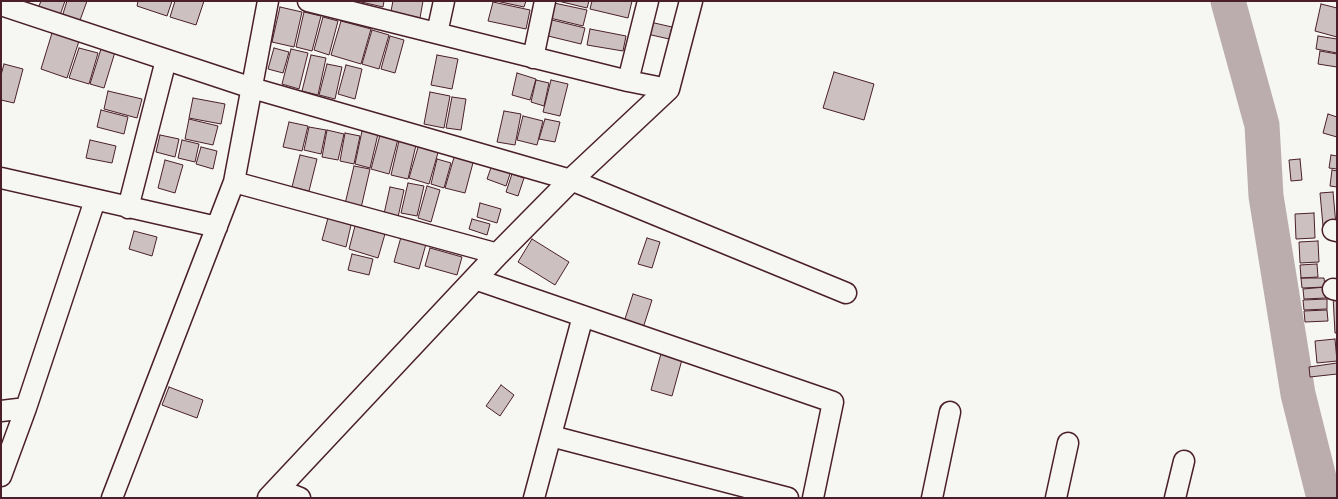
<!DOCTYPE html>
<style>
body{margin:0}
#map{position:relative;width:1338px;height:499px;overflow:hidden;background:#f6f6f2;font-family:Itim,sans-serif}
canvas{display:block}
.frame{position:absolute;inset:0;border:2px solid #4a1f2b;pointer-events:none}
</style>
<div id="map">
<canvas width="1338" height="499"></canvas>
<div class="frame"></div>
</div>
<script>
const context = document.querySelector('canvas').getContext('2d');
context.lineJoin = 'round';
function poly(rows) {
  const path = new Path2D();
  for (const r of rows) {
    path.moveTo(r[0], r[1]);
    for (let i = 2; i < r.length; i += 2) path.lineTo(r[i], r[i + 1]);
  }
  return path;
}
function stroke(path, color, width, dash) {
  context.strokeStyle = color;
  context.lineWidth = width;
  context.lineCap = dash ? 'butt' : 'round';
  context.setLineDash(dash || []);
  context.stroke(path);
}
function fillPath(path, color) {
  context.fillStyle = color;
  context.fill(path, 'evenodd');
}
stroke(poly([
 [1228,1,1262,125,1266,196,1298,394,1324,498]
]), '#bbadae', 35);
const building = poly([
 [41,1,65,1,59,18,37,11,41,1],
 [67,1,87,1,79,23,62,17,67,1],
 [138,1,172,1,167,16,137,6,138,1],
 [175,1,204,1,196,25,170,17,175,1],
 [357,1,384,1,383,7,357,1],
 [393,1,423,1,420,18,391,11,393,1],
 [496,1,526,1,524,7,496,1],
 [558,1,589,1,587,8,558,1],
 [592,1,632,1,628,18,590,9,592,1],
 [493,2,530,10,526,29,488,21,493,2],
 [554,3,587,10,583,26,550,18,554,3],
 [1321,4,1337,8,1337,37,1315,31,1321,4],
 [280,7,302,12,294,47,272,42,280,7],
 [304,12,321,16,312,51,296,47,304,12],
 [323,17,338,21,329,55,314,50,323,17],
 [548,19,585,28,581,44,544,35,548,19],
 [341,21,371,29,361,64,331,55,341,21],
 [650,22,672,27,669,39,647,34,650,22],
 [590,29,626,36,623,51,587,45,590,29],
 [372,30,389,35,379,69,362,64,372,30],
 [52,33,79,41,67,78,41,69,52,33],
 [390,36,404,40,395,73,381,69,390,36],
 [1318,36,1337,39,1337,53,1316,49,1318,36],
 [79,48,98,53,89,84,69,78,79,48],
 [274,48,289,52,283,73,268,69,274,48],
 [101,49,115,52,104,88,90,84,101,49],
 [291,49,308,53,299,89,282,84,291,49],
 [1320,51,1337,54,1337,67,1318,64,1320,51],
 [311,55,326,58,318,95,302,91,311,55],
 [437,55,458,59,452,89,431,85,437,55],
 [4,64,23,69,14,103,1,100,1,75,4,64],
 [327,64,342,67,335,99,319,95,327,64],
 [346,65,362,69,355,99,338,94,346,65],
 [834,72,874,84,864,120,823,108,834,72],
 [517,73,536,79,530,100,512,95,517,73],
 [536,80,549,83,544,106,531,102,536,80],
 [551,80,568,84,560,116,543,112,551,80],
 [108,91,142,99,137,118,104,109,108,91],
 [430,92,450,96,444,128,424,124,430,92],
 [452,97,466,99,461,130,446,128,452,97],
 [193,98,225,104,221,124,189,118,193,98],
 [101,110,128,117,124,134,97,127,101,110],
 [504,111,521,114,515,145,497,142,504,111],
 [1328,114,1337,117,1337,137,1323,133,1328,114],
 [523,116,543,121,537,145,517,140,523,116],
 [189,119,218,126,213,145,185,139,189,119],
 [545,119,560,122,555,142,539,139,545,119],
 [289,122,308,126,302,151,283,147,289,122],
 [309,127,326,130,321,154,304,150,309,127],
 [327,130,344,134,338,160,322,157,327,130],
 [362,131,378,134,370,168,355,164,362,131],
 [345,133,360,136,354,164,340,161,345,133],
 [160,135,179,139,175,157,156,152,160,135],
 [380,135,398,139,389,174,371,169,380,135],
 [90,140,116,146,112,163,86,158,90,140],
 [182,140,199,144,195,162,178,158,182,140],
 [399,141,416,145,408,179,391,175,399,141],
 [419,144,439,149,429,184,409,178,419,144],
 [201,147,217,151,213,169,196,164,201,147],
 [455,154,474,159,465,193,445,188,455,154],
 [300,155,317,159,309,191,292,187,300,155],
 [1331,155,1337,156,1337,169,1329,168,1331,155],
 [437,159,451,163,444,188,431,184,437,159],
 [1300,159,1302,180,1291,181,1289,160,1300,159],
 [165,160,183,165,175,193,158,188,165,160],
 [493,162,512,168,506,186,487,179,493,162],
 [354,166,370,169,361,208,345,204,354,166],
 [1332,170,1337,171,1337,187,1330,186,1332,170],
 [512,174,524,178,518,196,506,192,512,174],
 [408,183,424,186,417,216,401,213,408,183],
 [427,186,440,190,431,222,418,218,427,186],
 [390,187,404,190,398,217,384,214,390,187],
 [1333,192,1336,225,1323,226,1320,193,1333,192],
 [480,203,501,209,497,223,477,217,480,203],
 [1314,213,1315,238,1296,239,1295,214,1314,213],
 [328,218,351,225,346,247,322,240,328,218],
 [472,219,490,224,487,235,469,229,472,219],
 [355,226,385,234,378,258,349,249,355,226],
 [134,231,157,237,152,256,129,249,134,231],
 [401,237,426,244,419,269,394,262,401,237],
 [647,238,660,242,652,268,638,264,647,238],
 [532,239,569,262,555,285,518,262,532,239],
 [1318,241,1319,262,1300,263,1299,242,1318,241],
 [430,248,462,257,457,275,425,266,430,248],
 [352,254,373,259,369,275,348,270,352,254],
 [1317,264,1318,277,1301,278,1300,265,1317,264],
 [1301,278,1324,278,1325,287,1302,288,1301,278],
 [1326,287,1326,298,1304,299,1303,289,1326,287],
 [633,294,652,300,643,328,624,322,633,294],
 [1333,296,1337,296,1337,333,1335,333,1333,296],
 [1327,299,1327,309,1304,310,1303,300,1327,299],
 [1327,310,1328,321,1305,322,1304,311,1327,310],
 [1335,339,1337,361,1317,363,1315,341,1335,339],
 [662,350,683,356,672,396,651,390,662,350],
 [1337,363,1337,374,1310,377,1309,367,1337,363],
 [501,385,514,395,500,416,486,406,501,385],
 [169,387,203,400,197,418,162,405,169,387]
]);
fillPath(building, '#ccc1c0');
stroke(building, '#4a1f2b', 1);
const minor = poly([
 [308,1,628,81,668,89],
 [1,5,252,88,571,180,846,293],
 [437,33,444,1],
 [533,58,545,1],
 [628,81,648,1],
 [1,178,217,227],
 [234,182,498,254],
 [128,208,166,60],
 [1333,230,1337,231],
 [475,279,833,402,813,498],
 [1333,289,1337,290],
 [1,411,26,408],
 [551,436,788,498],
 [1,476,26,408,95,200],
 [278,489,300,498],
 [112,498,234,182,268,1],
 [534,498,583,316],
 [932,498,950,412],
 [1056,498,1068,443],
 [1175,498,1184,461]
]);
const secondary = poly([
 [269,498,498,254,571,180,668,89,691,1]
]);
stroke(minor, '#4a1f2b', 23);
stroke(secondary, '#4a1f2b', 25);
stroke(minor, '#f6f6f2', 20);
stroke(secondary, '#f6f6f2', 22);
</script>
